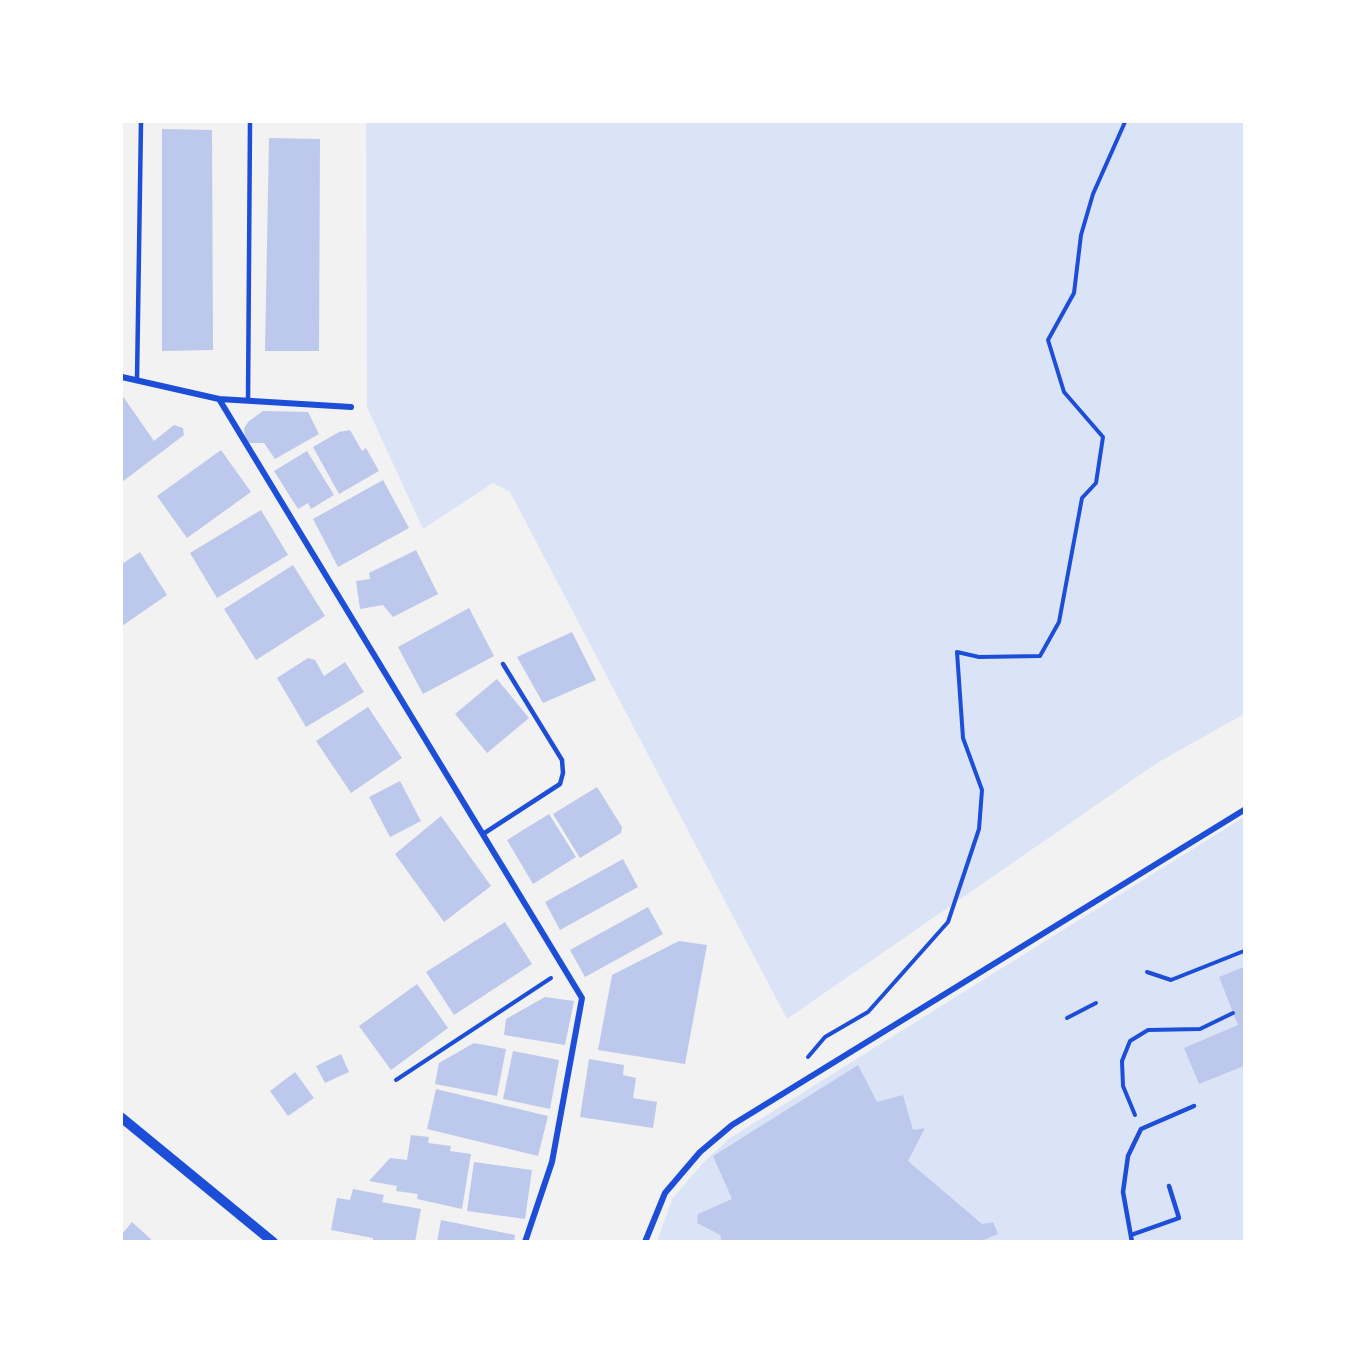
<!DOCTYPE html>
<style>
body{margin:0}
#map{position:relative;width:1366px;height:1363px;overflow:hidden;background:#f2f2f2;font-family:Ubuntu,sans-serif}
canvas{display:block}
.frame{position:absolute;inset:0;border:123px solid #fff;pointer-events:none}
</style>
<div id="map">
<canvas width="1366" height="1363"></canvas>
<div class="frame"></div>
</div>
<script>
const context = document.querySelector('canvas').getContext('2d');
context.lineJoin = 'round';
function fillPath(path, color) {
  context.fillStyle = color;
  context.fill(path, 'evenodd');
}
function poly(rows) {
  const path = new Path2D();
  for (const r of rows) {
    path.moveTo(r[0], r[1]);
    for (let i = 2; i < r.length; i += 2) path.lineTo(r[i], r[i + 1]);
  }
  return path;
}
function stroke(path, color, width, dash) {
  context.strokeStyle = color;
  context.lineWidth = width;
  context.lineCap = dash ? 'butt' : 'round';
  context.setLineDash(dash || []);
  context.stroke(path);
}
fillPath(poly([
 [366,122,1244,122,1244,714,1157,763,787,1019,510,492,493,483,423,529,367,407],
 [1244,817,1244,1241,657,1242,672,1199,703,1163,730,1138]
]), '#dbe4f7');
fillPath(poly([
 [162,129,212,130,213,350,162,351],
 [269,138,320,139,319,351,265,351],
 [122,395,154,441,174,425,183,428,184,435,122,482],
 [263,411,308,412,319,434,275,459,264,443,249,443,245,436,244,428,249,421],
 [350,430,362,451,366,448,379,471,339,494,313,447,339,432],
 [221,450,251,492,187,538,157,496],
 [307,451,334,495,311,509,308,503,298,509,274,471],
 [383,480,409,528,338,567,313,519],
 [261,510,288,555,217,598,190,553],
 [416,550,438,594,393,617,383,605,360,609,356,581,370,579,369,573],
 [140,552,167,595,122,626,122,564],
 [293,565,325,616,256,660,224,609],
 [469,608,494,656,423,694,398,647],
 [572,632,596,680,543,703,517,657],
 [308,658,315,660,324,676,345,662,364,692,306,727,277,678],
 [497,679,529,718,487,753,455,714],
 [368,707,402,758,351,793,316,741],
 [400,781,421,821,390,837,369,797],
 [597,787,622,827,621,833,580,858,553,814],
 [549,814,576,857,533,884,507,840],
 [441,816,491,886,444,922,395,854],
 [623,859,638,887,560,930,545,902],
 [648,907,663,934,585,977,570,950],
 [505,922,532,964,454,1015,426,972],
 [679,941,707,945,685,1064,598,1050,612,975],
 [1244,967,1244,1066,1199,1084,1184,1048,1238,1025,1219,977],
 [417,984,448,1028,391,1070,359,1026],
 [545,997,574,1001,565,1045,504,1035,506,1019],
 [474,1043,506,1049,497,1096,435,1084,439,1063],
 [513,1051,559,1060,550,1109,503,1099],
 [341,1054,349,1072,325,1083,316,1066],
 [589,1059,624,1065,623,1075,636,1078,633,1098,657,1102,653,1128,580,1117],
 [858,1065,877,1102,903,1095,913,1130,925,1128,908,1161,982,1224,993,1222,998,1234,979,1242,722,1242,720,1235,697,1223,698,1214,732,1199,713,1156],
 [295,1072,314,1098,288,1116,270,1091],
 [436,1089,548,1116,538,1156,427,1129],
 [411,1135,429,1137,428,1143,451,1146,450,1151,471,1154,462,1209,417,1199,418,1194,396,1191,397,1186,369,1181,390,1158,407,1160],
 [474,1162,532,1170,525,1219,467,1211],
 [353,1189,384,1195,382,1202,421,1209,415,1242,373,1242,373,1238,331,1230,337,1198,350,1200],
 [441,1220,515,1235,514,1242,437,1242],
 [132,1222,154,1242,122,1242,122,1234]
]), '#bdc9ec');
stroke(poly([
 [1147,972,1171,980,1244,951],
 [1067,1018,1096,1003],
 [808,1057,825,1037,868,1012,948,922,979,829,982,790,963,738,957,652,979,657,1040,656,1059,622,1082,498,1096,483,1103,437,1064,392,1048,340,1074,293,1081,235,1093,194,1125,122],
 [396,1080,551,978],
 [1135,1115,1123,1086,1122,1061,1130,1041,1148,1030,1200,1029,1233,1013]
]), '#1d4ed8', 4);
stroke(poly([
 [137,380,141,122],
 [248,401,250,122],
 [483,834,560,784,563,773,562,760,503,664],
 [1131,1235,1179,1218,1169,1186],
 [1132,1242,1123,1192,1128,1156,1141,1129,1194,1106]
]), '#1d4ed8', 4.5);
stroke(poly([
 [122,377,219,399,351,407],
 [219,399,582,998,552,1162,525,1242],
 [645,1242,665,1193,700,1152,732,1125,1244,810]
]), '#1d4ed8', 6);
stroke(poly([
 [122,1118,273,1242]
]), '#1d4ed8', 10);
</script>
